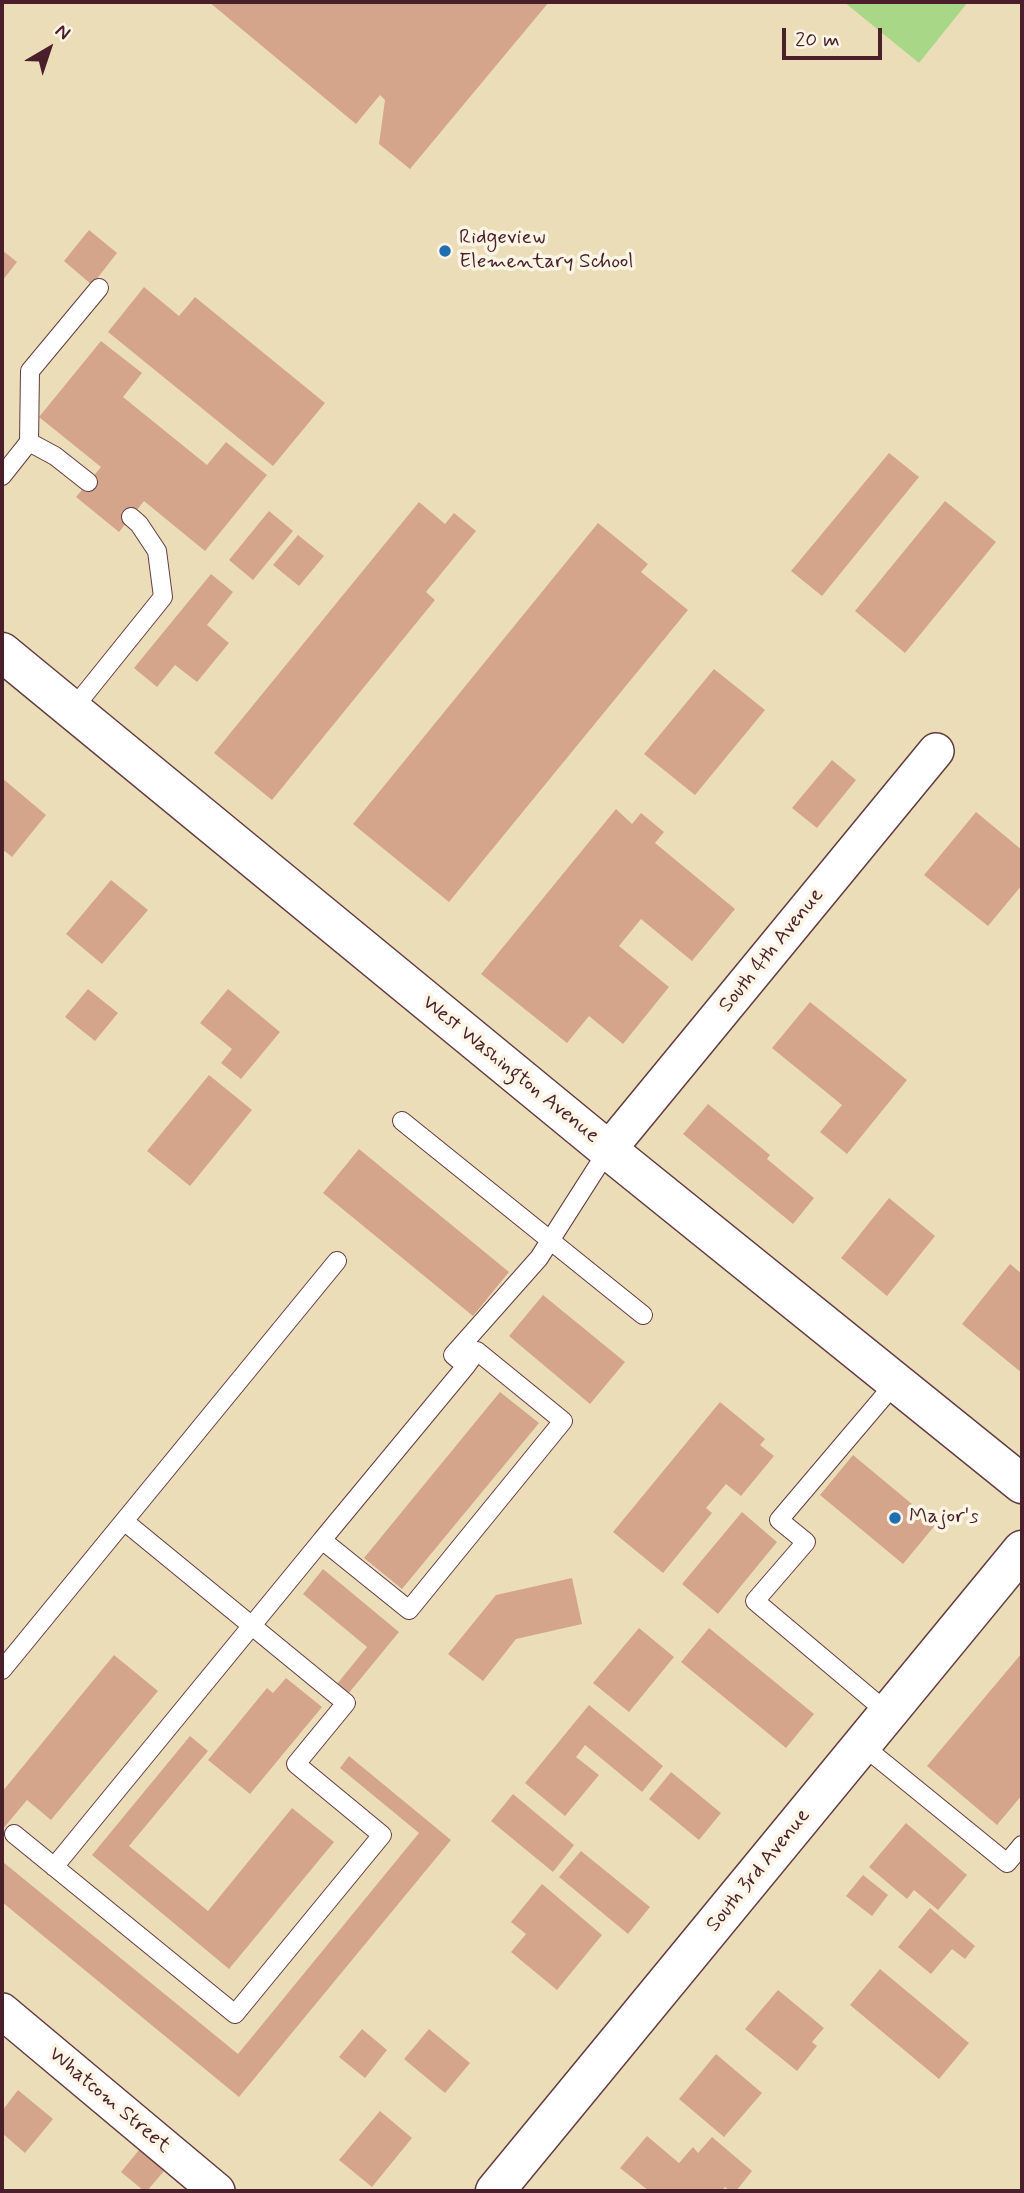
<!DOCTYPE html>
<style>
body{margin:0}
#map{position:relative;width:1024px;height:2193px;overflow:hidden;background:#ecddb9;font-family:Mynerve,sans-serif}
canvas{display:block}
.frame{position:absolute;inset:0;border:4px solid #4a1f2b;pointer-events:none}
.north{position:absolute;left:14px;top:14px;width:70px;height:70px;-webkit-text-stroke:5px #fcf5e5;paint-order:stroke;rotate:39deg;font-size:19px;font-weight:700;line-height:28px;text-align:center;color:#4a1f2b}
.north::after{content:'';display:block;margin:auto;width:24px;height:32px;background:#4a1f2b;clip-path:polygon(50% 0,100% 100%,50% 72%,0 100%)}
.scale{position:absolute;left:782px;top:28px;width:100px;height:32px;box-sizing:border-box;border:4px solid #4a1f2b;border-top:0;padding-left:9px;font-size:21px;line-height:24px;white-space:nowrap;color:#4a1f2b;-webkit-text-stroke:5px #fcf5e5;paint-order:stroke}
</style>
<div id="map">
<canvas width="1024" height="2193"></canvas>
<div class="frame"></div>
<div class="north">N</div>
<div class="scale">20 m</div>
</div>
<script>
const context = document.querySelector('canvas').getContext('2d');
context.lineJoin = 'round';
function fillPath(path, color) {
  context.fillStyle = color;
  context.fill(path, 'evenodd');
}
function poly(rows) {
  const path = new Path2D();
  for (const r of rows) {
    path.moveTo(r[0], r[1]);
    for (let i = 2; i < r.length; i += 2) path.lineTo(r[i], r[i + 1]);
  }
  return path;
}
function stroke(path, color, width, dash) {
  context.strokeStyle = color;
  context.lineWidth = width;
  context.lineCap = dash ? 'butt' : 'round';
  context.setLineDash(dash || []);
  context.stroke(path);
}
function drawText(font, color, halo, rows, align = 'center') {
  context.font = font + ' Mynerve,sans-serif';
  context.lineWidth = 7;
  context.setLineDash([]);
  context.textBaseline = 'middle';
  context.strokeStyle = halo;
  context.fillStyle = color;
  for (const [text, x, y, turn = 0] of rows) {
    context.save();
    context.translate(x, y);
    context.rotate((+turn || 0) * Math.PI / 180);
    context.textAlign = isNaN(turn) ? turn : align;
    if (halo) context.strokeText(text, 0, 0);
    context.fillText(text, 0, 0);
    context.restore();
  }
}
fillPath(poly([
 [844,2,968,2,919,63]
]), '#a8d887');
fillPath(poly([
 [209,2,549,2,410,169,379,144,385,100,380,95,356,124],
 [89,230,117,253,92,285,64,261],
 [2,250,17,262,2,281],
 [144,287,179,316,195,297,325,403,273,466,108,332],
 [101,341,142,373,123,397,207,465,226,442,267,475,205,551,144,501,119,532,76,497,101,467,39,417],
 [889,453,919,477,822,596,791,571],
 [945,501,996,542,905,653,855,611],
 [419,502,445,524,454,513,476,531,426,592,435,600,272,800,214,753],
 [269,511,293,531,253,580,229,560],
 [598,523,648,564,641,572,688,610,449,902,353,824],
 [298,535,324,556,299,586,273,565],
 [211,574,233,592,207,625,229,643,197,682,175,665,157,687,134,668],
 [714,669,765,710,695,795,644,754],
 [832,760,856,780,817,828,792,808],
 [2,778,46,815,12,857,2,849],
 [616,809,632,824,641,813,664,832,655,843,735,909,692,961,641,919,619,946,669,987,623,1044,589,1016,567,1043,481,974],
 [976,812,1022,850,1022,885,988,926,924,875],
 [111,880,148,910,102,964,66,934],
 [88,989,118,1013,95,1041,65,1017],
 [228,989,280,1032,241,1079,221,1063,232,1049,200,1023],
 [810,1002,907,1080,847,1154,820,1132,842,1105,772,1048],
 [209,1075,252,1110,190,1186,147,1151],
 [708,1104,770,1155,767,1159,814,1198,793,1224,683,1134],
 [359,1149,509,1272,473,1316,323,1193],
 [889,1198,935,1236,887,1296,841,1258],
 [1010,1264,1022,1274,1022,1373,962,1324],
 [543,1295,625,1362,590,1404,509,1336],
 [500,1392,539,1423,402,1589,364,1558],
 [720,1402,765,1439,760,1445,774,1456,741,1496,726,1484,706,1508,712,1513,663,1573,613,1532],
 [853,1455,936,1524,903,1564,820,1495],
 [742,1512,777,1542,718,1614,682,1584],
 [323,1569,399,1632,348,1694,337,1684,367,1647,303,1594],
 [572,1578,582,1624,516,1639,483,1681,448,1654,496,1595],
 [639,1628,674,1657,629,1712,593,1683],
 [709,1628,814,1714,786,1748,681,1662],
 [1022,1653,1022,1795,997,1825,927,1766],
 [114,1655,158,1691,51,1820,27,1800,2,1830,2,1792],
 [286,1678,322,1707,250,1794,208,1760,267,1688,273,1693],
 [589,1705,663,1766,642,1792,585,1745,576,1757,599,1775,565,1816,525,1783],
 [190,1736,208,1751,129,1846,208,1911,292,1808,334,1842,229,1969,92,1855],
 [349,1756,451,1840,239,2097,2,1902,3,1862,238,2054,419,1833,340,1768],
 [671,1772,721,1813,699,1840,649,1799],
 [513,1794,574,1845,553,1872,491,1821],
 [906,1823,967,1875,938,1910,914,1890,907,1899,869,1867],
 [581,1851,650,1907,628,1934,559,1877],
 [863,1875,888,1895,872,1916,846,1896],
 [542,1884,602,1935,557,1990,511,1952,526,1934,511,1922],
 [930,1908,975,1946,965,1959,952,1949,931,1974,898,1947],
 [880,1969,969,2043,939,2079,850,2005],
 [778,1990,824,2028,812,2042,817,2046,797,2071,745,2029],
 [362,2029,387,2050,365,2078,339,2057],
 [429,2029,470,2063,445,2093,404,2059],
 [716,2054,762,2093,724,2137,679,2099],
 [18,2090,53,2119,25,2153,2,2133,2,2111],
 [380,2111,412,2138,372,2187,339,2160],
 [647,2136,679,2163,693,2147,698,2153,712,2137,752,2171,736,2191,730,2191,725,2187,721,2191,649,2191,620,2168],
 [139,2150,164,2171,147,2191,144,2191,121,2172]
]), '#d5a58b');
const service = poly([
 [29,442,30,371,99,288],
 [2,476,29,442,55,456,88,482],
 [72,710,163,597,157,551,139,524,131,517],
 [402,1121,643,1315],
 [466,1366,477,1351,563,1421,409,1610,322,1540,466,1366,453,1355,539,1258,608,1150],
 [2,1670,337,1261],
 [888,1713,755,1601,806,1542,779,1520,896,1382],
 [862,1745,1007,1863,1022,1845],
 [14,1834,235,2014,382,1835,296,1764,346,1703,124,1521],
 [54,1867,322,1540]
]);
const minor = poly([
 [608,1150,936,751],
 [2,2011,217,2191]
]);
const tertiary = poly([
 [495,2191,1022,1550]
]);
const secondary = poly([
 [2,652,608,1150,1022,1484]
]);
stroke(service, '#623c40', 20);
stroke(minor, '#623c40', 38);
stroke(tertiary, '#623c40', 41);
stroke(secondary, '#623c40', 41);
stroke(service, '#fff', 18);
stroke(minor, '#fff', 35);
stroke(tertiary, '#fff', 38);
stroke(secondary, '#fff', 38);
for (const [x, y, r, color] of [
 [445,251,7,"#1f6fb2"],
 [895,1518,7,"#1f6fb2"]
]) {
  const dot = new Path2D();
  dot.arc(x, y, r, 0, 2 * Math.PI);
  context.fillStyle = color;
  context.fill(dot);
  stroke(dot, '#fcf5e5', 2.5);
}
drawText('21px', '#4a1f2b', '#fcf5e5', [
 ["Ridgeview",459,239],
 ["Elementary School",459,263],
 ["Major's",909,1518]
], 'left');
drawText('21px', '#4a1f2b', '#fcf5e5', [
 ["South 4th Avenue",772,951,-51],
 ["West Washington Avenue",510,1070,39],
 ["South 3rd Avenue",759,1871,-51],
 ["Whatcom Street",109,2101,40]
]);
</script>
